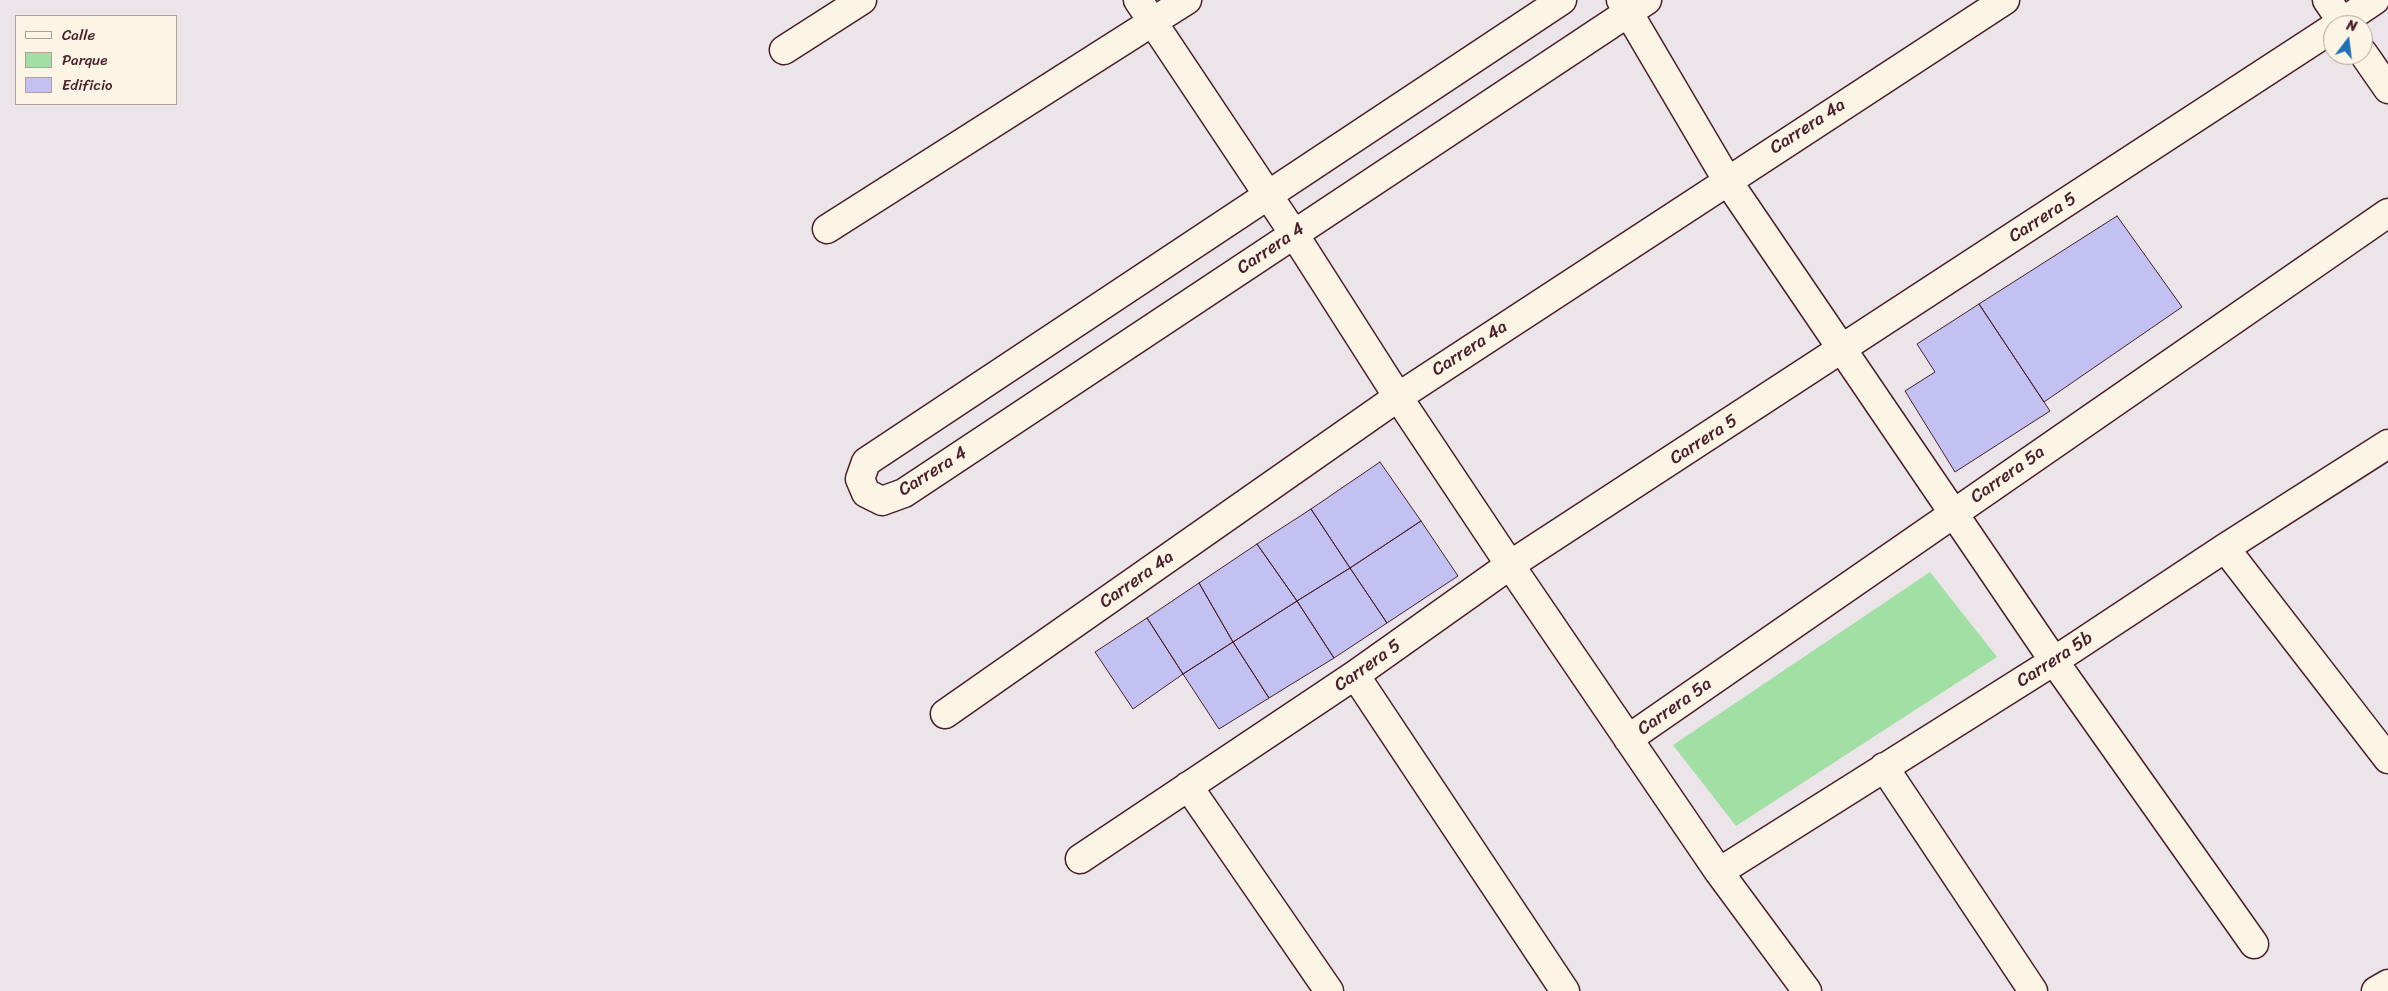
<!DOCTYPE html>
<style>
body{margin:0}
#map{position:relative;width:2388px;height:991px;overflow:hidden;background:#ebe5e9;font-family:Sriracha,sans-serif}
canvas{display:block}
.legend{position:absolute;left:15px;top:15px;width:162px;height:90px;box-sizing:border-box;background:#fcf5e5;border:1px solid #b59f9b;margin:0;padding:6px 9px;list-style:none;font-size:15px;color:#4a1f2b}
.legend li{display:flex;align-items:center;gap:10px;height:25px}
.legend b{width:25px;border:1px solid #b59f9b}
.north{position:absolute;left:2323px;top:15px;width:50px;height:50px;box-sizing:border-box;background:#fcf5e5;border:1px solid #b59f9b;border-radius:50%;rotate:15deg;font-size:14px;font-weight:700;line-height:20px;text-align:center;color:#4a1f2b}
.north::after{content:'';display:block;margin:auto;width:18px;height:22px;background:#1f6fb2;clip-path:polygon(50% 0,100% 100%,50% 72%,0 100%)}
</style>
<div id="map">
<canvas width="2388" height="991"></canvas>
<ul class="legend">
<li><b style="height:6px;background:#fcf5e5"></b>Calle</li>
<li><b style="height:14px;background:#a2dfa5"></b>Parque</li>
<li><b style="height:14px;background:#c3c0f2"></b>Edificio</li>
</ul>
<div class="north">N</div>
</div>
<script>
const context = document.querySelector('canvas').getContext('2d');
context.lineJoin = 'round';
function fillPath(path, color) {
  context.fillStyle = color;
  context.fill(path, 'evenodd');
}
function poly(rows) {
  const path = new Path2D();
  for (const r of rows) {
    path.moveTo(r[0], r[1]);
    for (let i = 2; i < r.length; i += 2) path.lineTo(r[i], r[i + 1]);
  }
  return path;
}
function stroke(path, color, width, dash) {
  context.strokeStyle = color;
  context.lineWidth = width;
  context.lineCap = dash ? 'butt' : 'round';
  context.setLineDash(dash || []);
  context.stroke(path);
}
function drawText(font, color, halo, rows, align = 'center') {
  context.font = font + ' Sriracha,sans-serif';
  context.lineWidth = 4;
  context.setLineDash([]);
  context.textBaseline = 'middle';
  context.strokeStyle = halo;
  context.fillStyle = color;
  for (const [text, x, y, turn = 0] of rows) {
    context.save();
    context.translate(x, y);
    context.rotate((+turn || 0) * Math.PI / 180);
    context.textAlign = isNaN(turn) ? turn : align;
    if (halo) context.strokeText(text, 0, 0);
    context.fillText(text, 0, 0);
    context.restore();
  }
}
fillPath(poly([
 [1930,572,1997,657,1736,826,1673,745]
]), '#a2dfa5');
const building = poly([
 [2117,216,2182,307,2044,402,1979,304,2117,216],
 [1979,304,2050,411,1955,472,1905,391,1935,372,1917,344,1979,304],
 [1380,462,1421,521,1350,568,1311,509,1380,462],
 [1311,509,1350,568,1297,601,1257,544,1311,509],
 [1421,521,1458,576,1387,623,1350,568,1421,521],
 [1257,544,1297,601,1233,642,1199,583,1257,544],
 [1350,568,1387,623,1334,658,1297,601,1350,568],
 [1199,583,1233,642,1183,674,1147,618,1199,583],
 [1297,601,1334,658,1269,698,1233,642,1297,601],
 [1147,618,1183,674,1133,709,1095,652,1147,618],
 [1233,642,1269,698,1219,729,1183,674,1233,642]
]);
fillPath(building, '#c3c0f2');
stroke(building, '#4a1f2b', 1);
const minor = poly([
 [1138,0,1294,234,1398,397,1510,565,1719,872,1807,991],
 [1562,0,866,462,860,479,866,493,882,501,904,493,1647,0],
 [1621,0,1727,180,2054,661,2254,944],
 [2327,0,2344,25],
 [2338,25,2375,0],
 [784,50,862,0],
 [2363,53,2388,89],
 [827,229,1187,0],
 [2225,548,2388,759],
 [1355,675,1565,991],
 [945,714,1398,397,2005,0],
 [1628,739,2388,213],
 [1884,767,2033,991],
 [1188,786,1329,991],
 [1080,859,1355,675,1510,565,2333,28],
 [1719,872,2054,661,2225,548,2388,444],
 [2376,991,2388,984]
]);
stroke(minor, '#4a1f2b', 31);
stroke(minor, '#fcf5e5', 28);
drawText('18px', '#4a1f2b', '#fcf5e5', [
 ["Carrera 4a",1808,127,-33],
 ["Carrera 5",2043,218,-33],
 ["Carrera 4",1271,249,-34],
 ["Carrera 4a",1470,349,-33],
 ["Carrera 5",1704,440,-33],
 ["Carrera 4",933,472,-32],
 ["Carrera 5a",2008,475,-35],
 ["Carrera 4a",1137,580,-35],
 ["Carrera 5b",2055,660,-33],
 ["Carrera 5",1368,666,-35],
 ["Carrera 5a",1675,707,-35]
]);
</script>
